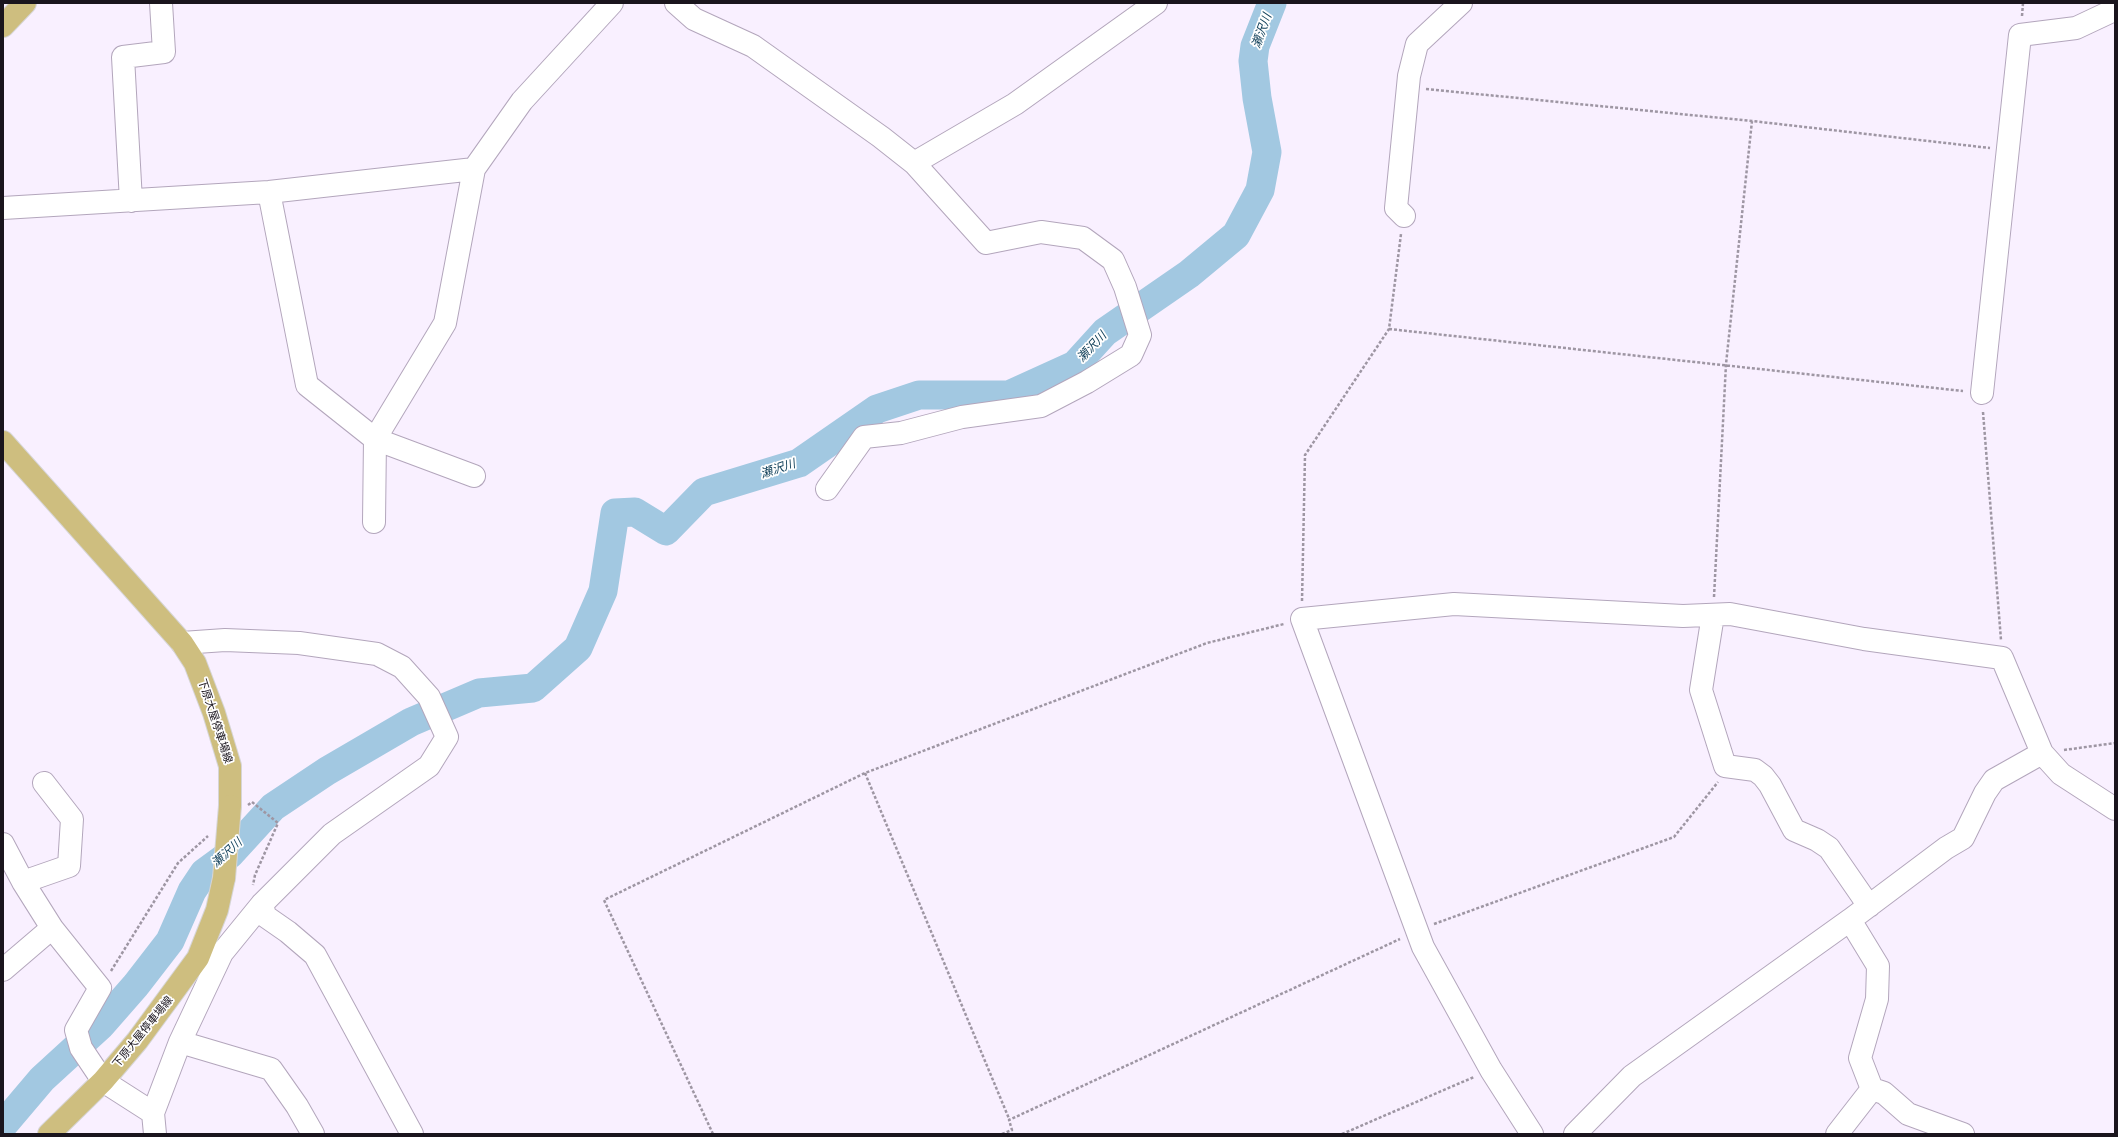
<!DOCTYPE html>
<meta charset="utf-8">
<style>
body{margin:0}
#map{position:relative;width:2118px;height:1137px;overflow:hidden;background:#f9f0ff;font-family:Cabin,sans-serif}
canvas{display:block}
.frame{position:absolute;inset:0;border:4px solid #1a151d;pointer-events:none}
</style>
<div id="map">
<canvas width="2118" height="1137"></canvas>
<div class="frame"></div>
</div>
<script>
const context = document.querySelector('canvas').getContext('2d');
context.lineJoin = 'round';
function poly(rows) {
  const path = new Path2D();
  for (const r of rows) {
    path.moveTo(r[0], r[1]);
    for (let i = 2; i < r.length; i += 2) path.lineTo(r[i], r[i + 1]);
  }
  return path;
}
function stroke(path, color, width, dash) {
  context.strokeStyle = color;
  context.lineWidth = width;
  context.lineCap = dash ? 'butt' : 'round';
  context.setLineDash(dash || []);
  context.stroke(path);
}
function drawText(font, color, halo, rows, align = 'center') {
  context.font = font + ' Cabin,"Noto Sans JP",sans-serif';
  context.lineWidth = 3.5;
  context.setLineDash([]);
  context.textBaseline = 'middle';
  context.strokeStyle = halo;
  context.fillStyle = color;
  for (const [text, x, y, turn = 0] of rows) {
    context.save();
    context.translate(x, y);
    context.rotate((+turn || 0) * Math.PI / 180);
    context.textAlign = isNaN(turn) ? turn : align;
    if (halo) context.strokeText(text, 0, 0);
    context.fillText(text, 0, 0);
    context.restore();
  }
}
stroke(poly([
 [3,1125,42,1079,101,1025,136,985,170,941,192,891,204,873,230,854,273,807,327,771,411,722,479,693,533,688,578,648,603,591,615,513,635,512,666,531,704,492,799,463,877,409,919,395,1009,395,1075,365,1105,332,1189,274,1236,235,1260,190,1267,152,1257,98,1253,61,1255,46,1272,3]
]), '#a2c8e1', 29);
const minor = poly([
 [676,3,694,19,753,46,881,137,914,163,1015,104,1156,3],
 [269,192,307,385,375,439,474,476],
 [131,201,123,57,164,52,161,3],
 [3,208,269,192,474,169],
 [1404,216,1396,208,1409,76,1417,44,1461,3],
 [1982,393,2020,35,2076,28,2110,12,2115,7],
 [827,489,864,437,901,433,962,417,1041,406,1087,382,1131,355,1140,335,1125,287,1113,260,1083,238,1041,232,986,243,914,163],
 [374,522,375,439,445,323,474,169,522,101,612,3],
 [1713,615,1701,690,1725,766,1755,770,1763,776,1770,785,1794,830,1817,840,1829,848,1869,906],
 [3,844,23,882,52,928,100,988,76,1030,81,1048,103,1081,153,1113,155,1134],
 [23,882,69,866,72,819,44,783],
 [262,904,265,916,288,932,315,955,412,1134],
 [1850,920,1878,966,1877,999,1860,1058,1872,1089],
 [3,970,52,928],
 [180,1042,271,1069,297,1106,313,1134],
 [1872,1089,1884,1093,1908,1114,1963,1134],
 [153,1113,180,1042,222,953,262,904,332,834,429,766,447,737,429,697,402,667,377,654,299,643,225,640,182,643],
 [1532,1134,1491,1070,1423,947,1302,619,1454,604,1683,616,1730,614,1864,639,2002,658,2042,753,2061,774,2115,809],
 [1575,1134,1632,1076,1850,920,1946,848,1963,838,1985,793,1994,780,2042,753],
 [1837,1134,1872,1089]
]);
const major = poly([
 [3,26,25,3],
 [3,442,182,643,195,663,214,713,230,766,230,806],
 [49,1134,103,1081,137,1041,198,958,217,910,224,878]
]);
stroke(minor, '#b3a6bc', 24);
stroke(major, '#d6d5d6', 24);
stroke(poly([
 [2022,16,2023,3],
 [1426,89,1752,121,1990,148],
 [1389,329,1963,391],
 [1983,412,2001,640],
 [1714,597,1726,364,1752,121],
 [1302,601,1305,455,1389,329,1401,234],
 [2064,750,2115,743],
 [865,773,1010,1121],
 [248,805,252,802,278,823,255,875,253,885],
 [1434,924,1674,837,1718,782],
 [111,971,178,863,208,836],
 [713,1134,604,900,865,773,1207,643,1284,624],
 [1002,1134,1012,1130,1009,1120,1400,939],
 [1342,1134,1474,1077]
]), '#9e96a3', 2.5, [3, 2]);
stroke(minor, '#fff', 22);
stroke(major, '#cebe7f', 22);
const majorBridge = poly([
 [224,878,230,806]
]);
stroke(majorBridge, '#d6d5d6', 24, []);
stroke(majorBridge, '#cebe7f', 22);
drawText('11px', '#1a151d', '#fff', [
 ["下原大屋停車場線",215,721,72],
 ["下原大屋停車場線",143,1032,-51]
]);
drawText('italic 12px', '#0d3d57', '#fff', [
 ["瀬沢川",1262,31,-70],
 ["瀬沢川",1092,347,-47],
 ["瀬沢川",778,469,-18],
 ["瀬沢川",227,853,-42]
]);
</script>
